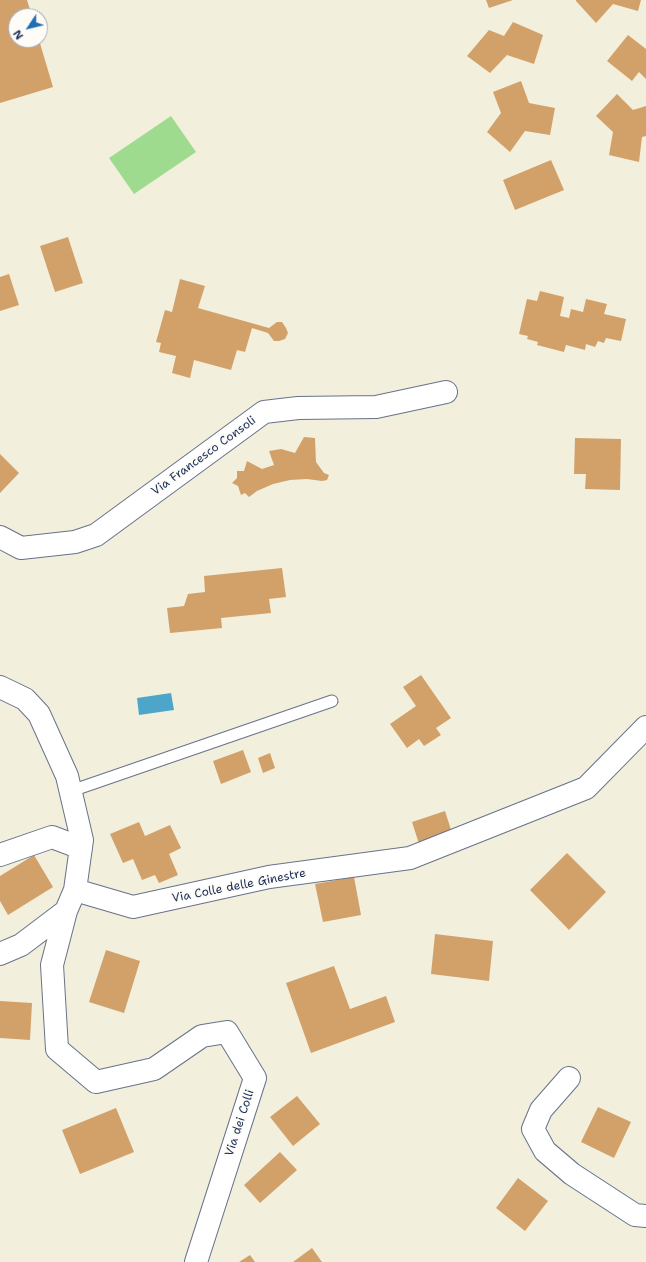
<!DOCTYPE html>
<style>
body{margin:0}
#map{position:relative;width:646px;height:1262px;overflow:hidden;background:#f3efdd;font-family:"Shantell Sans",sans-serif}
canvas{display:block}
.north{position:absolute;left:8px;top:8px;width:40px;height:40px;box-sizing:border-box;background:#fdfcf7;border:1px solid #a3aaba;border-radius:50%;rotate:235deg;font-size:11px;font-weight:700;line-height:16px;text-align:center;color:#1b2f5e}
.north::after{content:'';display:block;margin:auto;width:14px;height:18px;background:#1f6fb2;clip-path:polygon(50% 0,100% 100%,50% 72%,0 100%)}
</style>
<div id="map">
<canvas width="646" height="1262"></canvas>
<div class="north">N</div>
</div>
<script>
const context = document.querySelector('canvas').getContext('2d');
context.lineJoin = 'round';
function fillPath(path, color) {
  context.fillStyle = color;
  context.fill(path, 'evenodd');
}
function poly(rows) {
  const path = new Path2D();
  for (const r of rows) {
    path.moveTo(r[0], r[1]);
    for (let i = 2; i < r.length; i += 2) path.lineTo(r[i], r[i + 1]);
  }
  return path;
}
function stroke(path, color, width, dash) {
  context.strokeStyle = color;
  context.lineWidth = width;
  context.lineCap = dash ? 'butt' : 'round';
  context.setLineDash(dash || []);
  context.stroke(path);
}
function drawText(font, color, halo, rows, align = 'center') {
  context.font = font + ' "Shantell Sans",sans-serif';
  context.lineWidth = 4;
  context.setLineDash([]);
  context.textBaseline = 'middle';
  context.strokeStyle = halo;
  context.fillStyle = color;
  for (const [text, x, y, turn = 0] of rows) {
    context.save();
    context.translate(x, y);
    context.rotate((+turn || 0) * Math.PI / 180);
    context.textAlign = isNaN(turn) ? turn : align;
    if (halo) context.strokeText(text, 0, 0);
    context.fillText(text, 0, 0);
    context.restore();
  }
}
fillPath(poly([
 [171,116,196,152,134,194,109,158]
]), '#9fdb8e');
fillPath(poly([
 [171,693,174,710,139,715,137,698]
]), '#4da5ca');
fillPath(poly([
 [0,0,27,0,32,16,16,16,16,40,39,40,53,87,0,103],
 [486,0,513,0,489,8],
 [576,0,641,0,638,11,613,4,596,23,576,1],
 [513,22,543,35,534,64,507,55,490,73,467,56,489,30,504,36],
 [628,35,646,49,646,79,639,72,632,81,607,61],
 [521,81,529,103,555,108,550,135,525,131,510,152,487,132,501,113,493,92],
 [617,94,633,110,646,106,646,136,642,137,639,162,609,155,613,132,596,116],
 [551,160,564,190,515,210,503,180],
 [68,237,83,283,55,292,40,246],
 [9,274,19,305,0,311,0,277],
 [180,279,205,286,198,308,269,328,277,322,282,322,286,328,288,333,285,339,279,341,274,341,268,333,252,328,245,352,237,350,231,370,194,360,190,378,172,373,176,356,159,352,161,343,156,342,165,310,172,312],
 [540,291,564,297,560,316,569,318,571,309,583,312,586,299,607,304,604,314,626,319,621,341,606,338,604,343,598,341,595,347,586,344,585,350,566,345,564,352,537,345,538,342,527,339,528,336,519,334,527,299,537,301],
 [304,437,315,438,316,462,324,473,329,475,327,480,322,481,307,479,290,480,273,484,257,491,249,497,245,493,241,495,238,486,232,483,237,478,237,471,244,471,247,461,262,469,274,465,269,451,281,449,295,453],
 [575,438,621,439,620,490,585,489,586,474,574,474],
 [0,454,19,473,0,493],
 [282,568,286,597,269,599,271,613,221,618,222,628,170,633,167,608,184,606,188,594,205,592,204,576],
 [421,675,451,718,436,728,441,735,424,746,419,739,407,748,390,724,416,706,403,687],
 [243,750,251,772,221,784,213,761],
 [270,753,275,768,263,773,258,758],
 [445,811,453,836,420,847,412,822],
 [139,822,145,836,170,825,181,848,169,854,178,875,159,883,155,875,142,880,133,859,123,863,110,834],
 [567,853,606,892,569,930,530,890],
 [34,855,53,887,8,915,0,901,0,876],
 [354,877,361,915,323,922,315,884],
 [435,934,493,941,489,981,431,974],
 [106,950,140,961,124,1013,89,1002],
 [334,966,350,1009,386,996,395,1022,311,1053,286,983],
 [0,1001,32,1003,30,1040,0,1038],
 [297,1096,320,1124,293,1146,270,1117],
 [598,1107,631,1122,614,1158,581,1142],
 [116,1108,134,1152,80,1174,62,1130],
 [280,1152,297,1170,260,1203,244,1185],
 [518,1178,548,1201,525,1231,496,1208],
 [312,1248,322,1262,293,1262],
 [250,1255,255,1262,239,1262]
]), '#d1a169');
const lane = poly([
 [71,791,332,701]
]);
const street = poly([
 [0,537,21,548,75,542,96,535,264,412,298,408,376,407,446,392],
 [0,687,25,699,39,714,67,776,82,840,75,890,133,907,269,877,410,858,586,788,646,727],
 [0,855,52,837,81,848],
 [75,890,66,911,52,965,57,1049,96,1082,154,1069,202,1036,227,1032,255,1078,196,1262],
 [0,954,21,945,66,911],
 [569,1078,541,1110,533,1129,545,1151,572,1174,635,1215,646,1216]
]);
stroke(lane, '#67728a', 13);
stroke(street, '#67728a', 24);
stroke(lane, '#fff', 11);
stroke(street, '#fff', 22);
drawText('12px', '#1b2f5e', '#fdfcf7', [
 ["Via Francesco Consoli",204,456,-36],
 ["Via Colle delle Ginestre",239,886,-11],
 ["Via dei Colli",240,1123,-72]
]);
</script>
